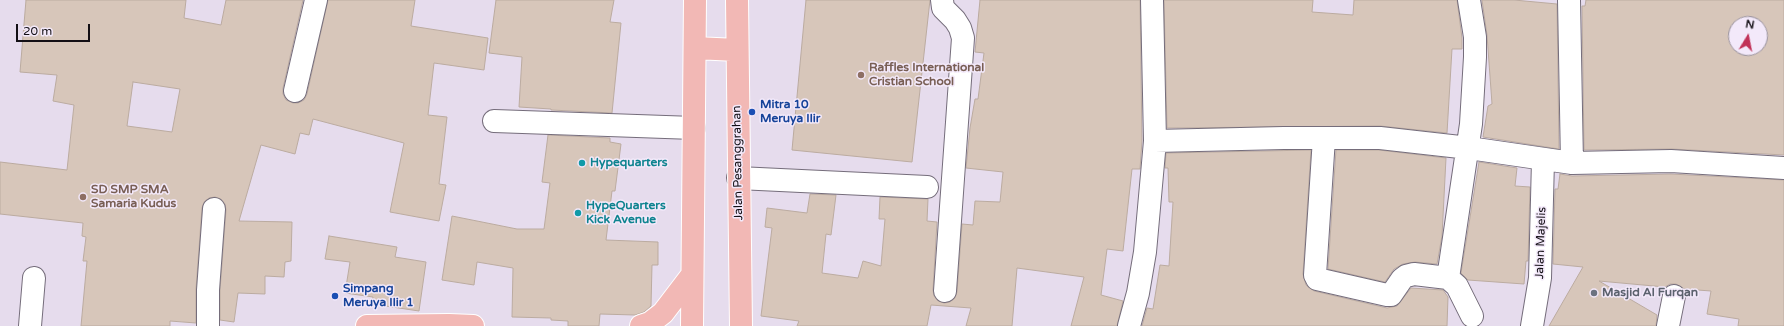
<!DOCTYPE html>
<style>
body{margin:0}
#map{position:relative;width:1784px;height:326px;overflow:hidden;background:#e6dced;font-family:"Varela Round",sans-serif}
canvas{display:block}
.north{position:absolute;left:1728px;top:16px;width:40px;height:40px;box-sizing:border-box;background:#f3e9fa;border:1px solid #99929e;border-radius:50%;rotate:10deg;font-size:11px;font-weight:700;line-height:16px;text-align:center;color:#130f15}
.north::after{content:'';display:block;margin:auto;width:14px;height:18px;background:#c13258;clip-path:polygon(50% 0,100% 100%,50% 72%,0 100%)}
.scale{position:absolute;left:16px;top:24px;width:74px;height:18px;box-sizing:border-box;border:2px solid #130f15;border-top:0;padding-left:5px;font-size:12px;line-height:14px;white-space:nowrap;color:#130f15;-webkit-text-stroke:3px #f3e9fa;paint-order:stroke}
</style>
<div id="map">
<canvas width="1784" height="326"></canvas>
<div class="north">N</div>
<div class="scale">20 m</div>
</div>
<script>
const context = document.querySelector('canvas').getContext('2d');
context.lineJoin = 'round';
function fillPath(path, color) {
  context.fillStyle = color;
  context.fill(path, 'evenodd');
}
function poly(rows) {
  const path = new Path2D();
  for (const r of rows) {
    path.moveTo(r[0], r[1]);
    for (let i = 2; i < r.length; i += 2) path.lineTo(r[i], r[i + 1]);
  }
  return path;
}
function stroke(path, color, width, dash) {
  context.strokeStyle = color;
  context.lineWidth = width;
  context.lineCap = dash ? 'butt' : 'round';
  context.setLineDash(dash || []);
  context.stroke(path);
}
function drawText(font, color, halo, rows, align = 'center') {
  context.font = font + ' "Varela Round",sans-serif';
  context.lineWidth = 3;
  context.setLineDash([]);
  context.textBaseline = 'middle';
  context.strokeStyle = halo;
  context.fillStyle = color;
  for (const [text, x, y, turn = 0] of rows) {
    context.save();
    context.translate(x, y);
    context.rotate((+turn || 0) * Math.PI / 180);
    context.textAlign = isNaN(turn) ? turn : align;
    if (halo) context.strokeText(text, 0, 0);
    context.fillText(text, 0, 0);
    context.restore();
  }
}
const building = poly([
 [26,0,186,0,184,18,221,25,226,0,303,0,283,88,283,94,286,100,293,103,298,103,304,100,307,94,328,0,415,0,411,26,488,38,484,70,434,63,428,115,447,117,439,184,446,185,439,221,390,212,404,143,313,119,309,135,300,133,295,154,261,145,239,221,292,222,291,261,285,262,284,277,265,276,265,294,238,293,234,322,220,320,220,290,226,210,225,204,221,199,215,197,209,198,204,202,202,208,196,289,196,323,170,321,170,326,81,326,87,261,83,261,86,237,82,236,83,223,0,214,0,162,67,170,74,105,53,101,57,75,20,72,26,0],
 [133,82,180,89,172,132,127,126,133,82],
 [496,0,614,0,610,22,621,23,612,113,551,110,551,109,519,107,522,57,489,53,496,0],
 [806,0,930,0,912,162,792,150,806,0],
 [980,0,1140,0,1142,141,1140,169,1132,169,1123,251,1107,249,1101,295,1123,301,1117,326,1071,326,1084,277,1017,268,1012,326,966,326,971,308,931,305,927,326,797,326,799,321,761,316,772,228,765,227,767,208,807,213,810,194,836,195,831,235,826,234,822,273,858,278,863,261,881,266,885,219,879,219,880,197,928,199,927,221,937,222,933,290,934,296,938,301,944,303,950,302,955,298,957,292,962,224,973,225,975,201,1000,202,1003,172,966,168,970,128,975,99,978,99,984,53,975,52,980,0],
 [1164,0,1313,0,1312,12,1353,15,1354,0,1457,0,1462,38,1462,49,1452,49,1447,133,1380,126,1167,128,1164,0],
 [1482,0,1514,0,1557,4,1559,149,1483,137,1488,106,1492,104,1487,35,1482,0],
 [1586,0,1784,0,1784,155,1672,149,1584,150,1582,6,1585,6,1586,0],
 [1736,24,1760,24,1760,48,1736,48,1736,24],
 [548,135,610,138,610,142,621,144,615,191,612,191,606,240,658,242,658,265,652,265,651,306,644,312,635,315,600,314,599,326,568,326,568,321,551,320,551,318,512,317,513,268,477,262,474,285,442,280,452,216,517,229,544,229,550,183,542,182,548,135],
 [1311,150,1303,274,1306,285,1314,291,1387,308,1397,306,1411,288,1443,290,1448,297,1447,326,1142,326,1147,308,1153,309,1160,265,1169,266,1173,202,1169,202,1168,168,1165,168,1166,153,1311,150],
 [1336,150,1379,150,1446,158,1442,236,1437,264,1415,262,1403,264,1394,269,1385,282,1328,269,1336,150],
 [1479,162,1517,168,1515,186,1530,187,1528,261,1526,261,1524,284,1468,280,1461,273,1479,162],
 [1560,174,1572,176,1671,174,1784,180,1784,326,1738,326,1739,319,1707,314,1711,291,1684,289,1676,284,1670,284,1665,287,1599,281,1657,315,1656,326,1549,326,1583,267,1553,264,1555,189,1558,189,1560,174],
 [329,236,397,247,395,257,426,262,419,311,372,304,373,297,345,293,350,262,325,259,329,236]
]);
fillPath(building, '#d7c6ba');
stroke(building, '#bbaba0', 1);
const minor = poly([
 [942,0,943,8,955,20,960,28,963,38,945,291],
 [1469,0,1475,37,1475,57,1471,124,1448,278,1457,286,1472,316],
 [1569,0,1572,163],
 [295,91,316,0],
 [494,121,694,128],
 [1324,138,1315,275,1317,279,1387,295,1391,295,1402,279,1406,276,1414,274,1448,278],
 [1155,141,1284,138,1380,138,1469,148,1572,163,1671,161,1784,168],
 [738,178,927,187],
 [30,326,34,278],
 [208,326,208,290,214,209],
 [1129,326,1138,293,1145,252,1155,141,1152,0],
 [1532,326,1540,278,1543,160],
 [1668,326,1674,296]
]);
const major = poly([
 [737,0,741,326],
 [695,48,737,50],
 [367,326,449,325,473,326],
 [641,326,650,323,663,313,692,275],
 [692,326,695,0]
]);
stroke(minor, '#756d7b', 24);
stroke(major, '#fff', 24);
stroke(minor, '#fff', 22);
stroke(major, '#f2b8b5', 22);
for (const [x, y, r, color] of [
 [861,75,4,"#8d6e63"],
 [752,112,4,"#1a4fb4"],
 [582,163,4,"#0f9aa8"],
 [83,197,4,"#8d6e63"],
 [578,213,4,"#0f9aa8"],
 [1594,293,4,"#6b7280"],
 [335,296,4,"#1a4fb4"]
]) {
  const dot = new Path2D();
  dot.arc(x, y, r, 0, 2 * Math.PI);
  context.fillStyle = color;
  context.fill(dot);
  stroke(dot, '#f3e9fa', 1.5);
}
drawText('bold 12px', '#785e54', '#f3e9fa', [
 ["Raffles International",869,68],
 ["Cristian School",869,82],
 ["SD SMP SMA",91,190],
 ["Samaria Kudus",91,204]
], 'left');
drawText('bold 12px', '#164399', '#f3e9fa', [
 ["Mitra 10",760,105],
 ["Meruya Ilir",760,119],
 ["Simpang",343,289],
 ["Meruya Ilir 1",343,303]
], 'left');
drawText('bold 12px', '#0d838f', '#f3e9fa', [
 ["Hypequarters",590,163],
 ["HypeQuarters",586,206],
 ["Kick Avenue",586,220]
], 'left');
drawText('12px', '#130f15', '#f3e9fa', [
 ["Jalan Pesanggrahan",738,163,-91],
 ["Jalan Majelis",1541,243,-88]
]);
drawText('bold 12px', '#5b616d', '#f3e9fa', [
 ["Masjid Al Furqan",1602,293]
], 'left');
</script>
